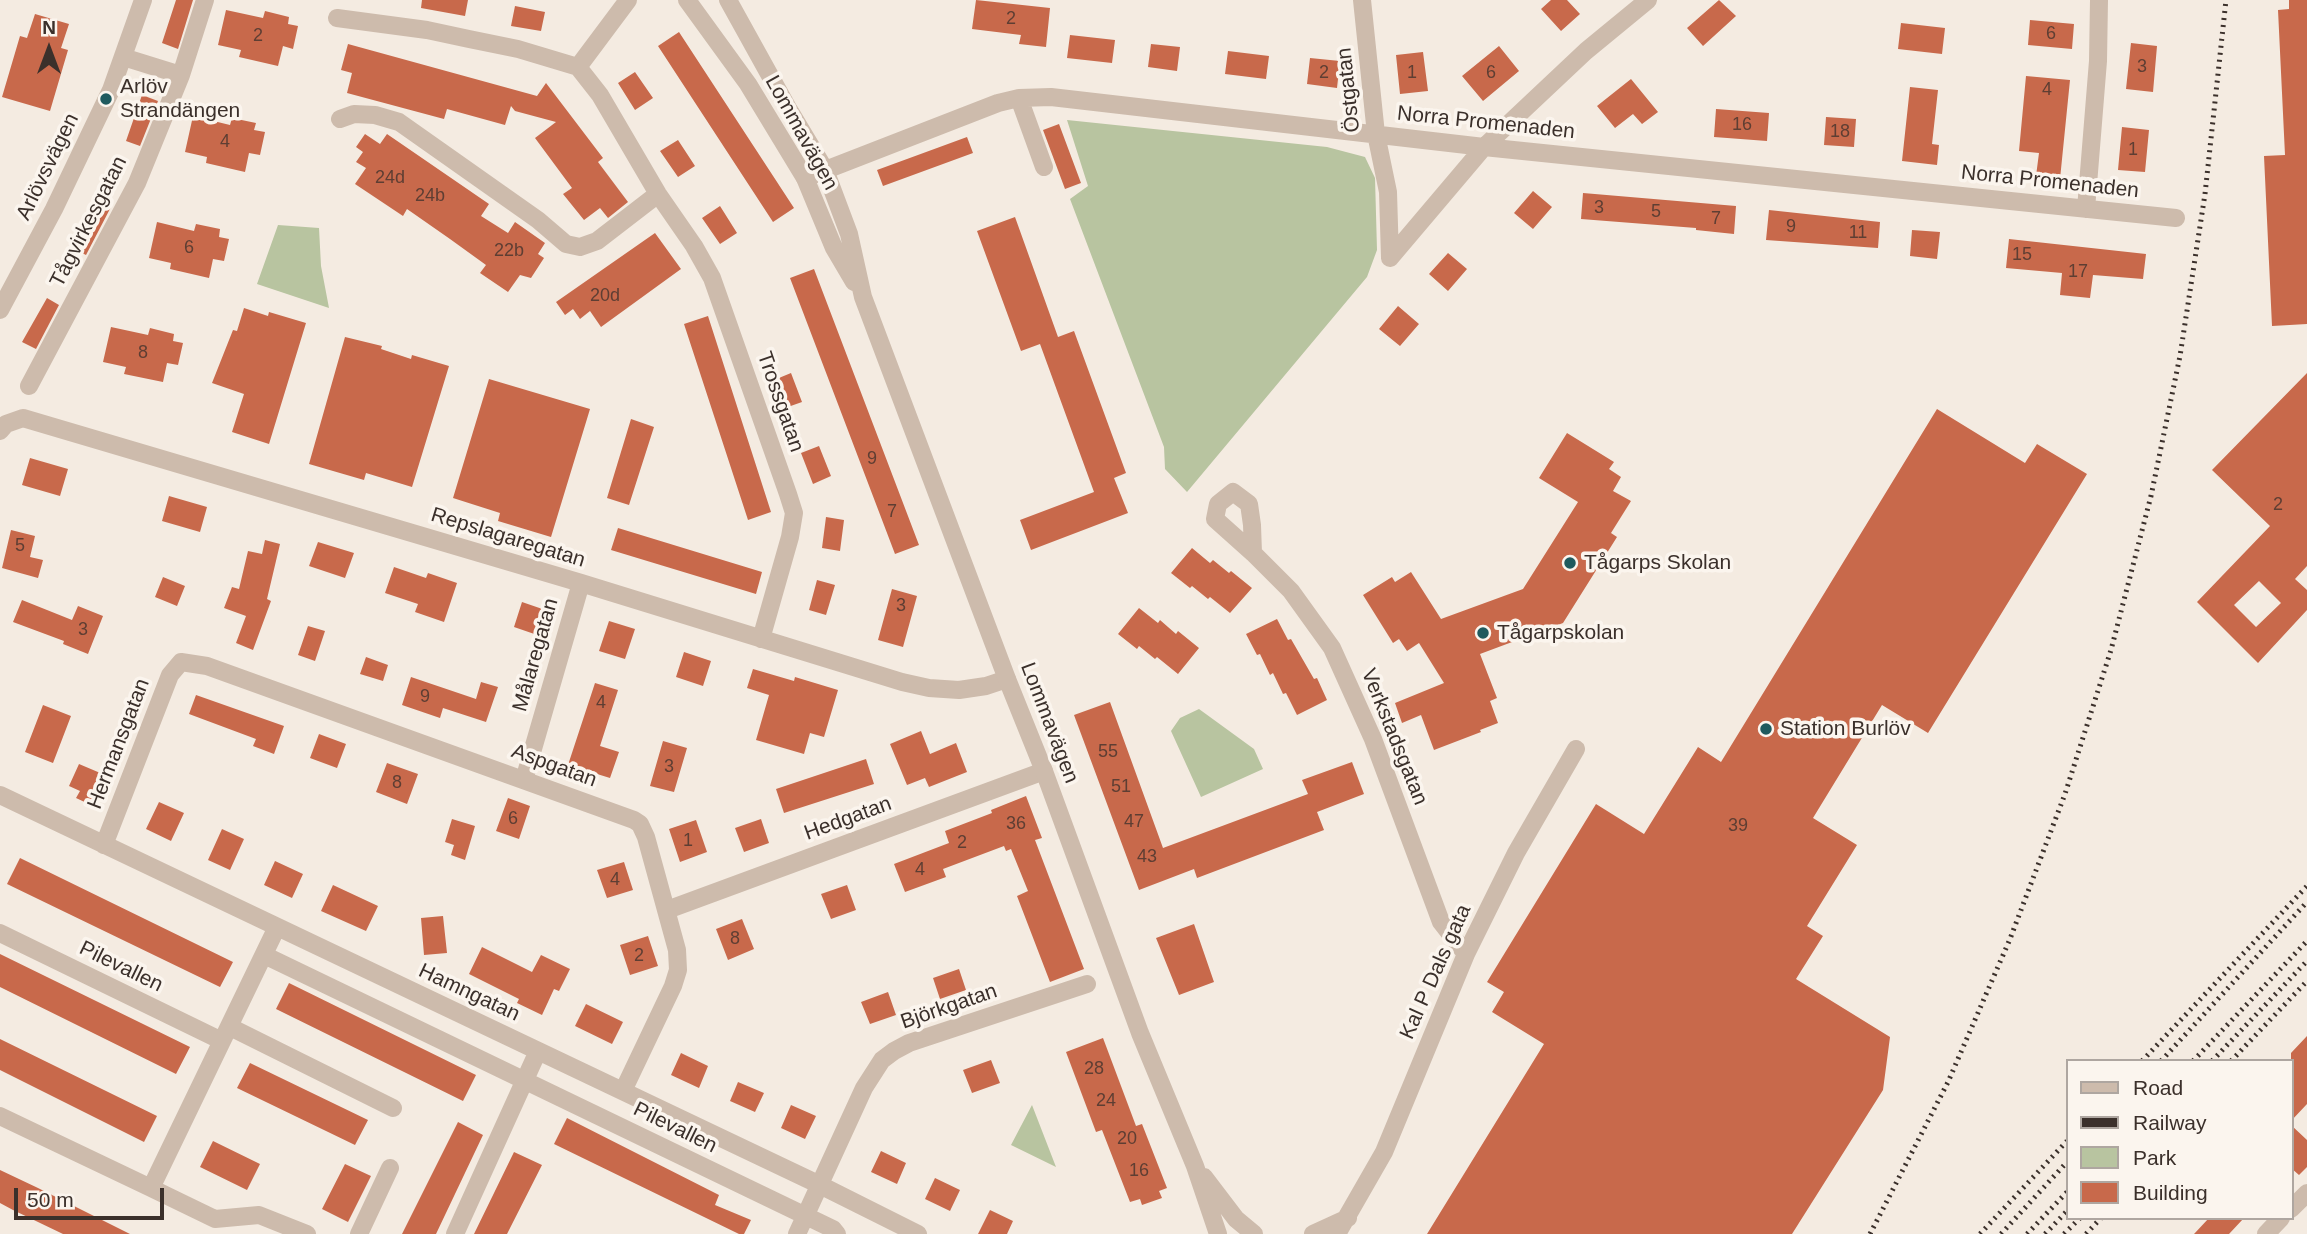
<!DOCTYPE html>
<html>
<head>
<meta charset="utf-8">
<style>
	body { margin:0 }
	#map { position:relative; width:2307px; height:1234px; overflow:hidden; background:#f4ebe1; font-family:Helvetica,sans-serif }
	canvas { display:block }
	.legend { position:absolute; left:2066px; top:1059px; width:228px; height:161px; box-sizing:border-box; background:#fbf5ee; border:2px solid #aea6a0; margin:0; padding:9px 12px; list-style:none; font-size:21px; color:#3b302b }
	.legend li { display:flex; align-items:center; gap:14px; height:35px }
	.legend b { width:35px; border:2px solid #aea6a0 }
	.north { position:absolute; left:14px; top:14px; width:70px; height:70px; -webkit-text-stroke:5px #fbf5ee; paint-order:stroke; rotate:0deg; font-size:19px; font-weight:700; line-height:28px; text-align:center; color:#3b302b }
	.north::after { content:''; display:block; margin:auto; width:24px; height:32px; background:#3b302b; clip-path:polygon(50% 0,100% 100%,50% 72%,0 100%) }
	.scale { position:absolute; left:14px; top:1188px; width:150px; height:32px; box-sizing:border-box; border:4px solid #3b302b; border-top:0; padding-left:9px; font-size:21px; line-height:24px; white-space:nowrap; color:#3b302b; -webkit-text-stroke:5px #fbf5ee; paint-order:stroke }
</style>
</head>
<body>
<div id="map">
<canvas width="2307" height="1234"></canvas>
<ul class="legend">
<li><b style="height:9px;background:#cdbbac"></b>Road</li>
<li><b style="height:9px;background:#3b302b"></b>Railway</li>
<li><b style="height:19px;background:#b8c4a0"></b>Park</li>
<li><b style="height:19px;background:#c8694b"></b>Building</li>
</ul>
<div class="north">N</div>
<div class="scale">50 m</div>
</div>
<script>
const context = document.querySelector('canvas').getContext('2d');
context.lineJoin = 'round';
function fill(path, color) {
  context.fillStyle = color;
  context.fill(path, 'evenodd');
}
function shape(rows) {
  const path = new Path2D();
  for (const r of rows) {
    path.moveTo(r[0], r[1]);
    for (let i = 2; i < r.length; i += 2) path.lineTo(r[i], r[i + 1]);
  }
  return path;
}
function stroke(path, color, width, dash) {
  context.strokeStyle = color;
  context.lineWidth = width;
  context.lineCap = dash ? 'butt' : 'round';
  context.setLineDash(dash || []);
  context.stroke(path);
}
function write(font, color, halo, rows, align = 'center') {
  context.font = font + ' Helvetica,sans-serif';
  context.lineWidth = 7;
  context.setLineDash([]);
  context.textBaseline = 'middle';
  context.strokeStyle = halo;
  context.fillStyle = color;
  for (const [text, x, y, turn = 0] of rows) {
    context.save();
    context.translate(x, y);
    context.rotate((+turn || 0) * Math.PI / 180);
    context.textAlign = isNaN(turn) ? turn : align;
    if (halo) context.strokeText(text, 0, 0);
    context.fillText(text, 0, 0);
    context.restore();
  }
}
fill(shape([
	[1067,120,1327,147,1365,157,1375,178,1377,250,1367,277,1187,492,1165,469,1164,447,1070,199,1088,186],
	[278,225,319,228,321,266,329,308,257,284],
	[1199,709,1254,749,1263,769,1201,797,1171,731,1180,718],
	[1032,1105,1056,1167,1011,1145]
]), '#b8c4a0');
fill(shape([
	[176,0,193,0,178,49,162,43],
	[422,0,468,0,465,16,421,8],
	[976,0,1050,8,1046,47,1019,44,1021,35,972,29],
	[1551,0,1567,0,1580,14,1561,31,1541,9],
	[1719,0,1736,16,1703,46,1687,28],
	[2289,0,2307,0,2307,324,2272,326,2264,156,2285,155,2278,10,2289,9],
	[515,6,545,12,541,31,511,26],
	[226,10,263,18,265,11,289,17,288,24,298,26,293,49,283,46,278,66,239,57,241,50,218,45],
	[35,14,69,24,61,48,68,50,50,111,2,97,20,36,27,38],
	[2030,20,2074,24,2072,49,2028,45],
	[1901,23,1945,28,1942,54,1898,49],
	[679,32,794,208,773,222,658,46],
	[1070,35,1115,40,1112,63,1067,58],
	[2131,43,2157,46,2153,92,2126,89],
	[348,44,537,96,546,83,603,158,598,162,628,202,608,218,600,208,584,220,563,194,572,188,535,138,556,122,515,111,511,106,505,125,447,109,444,119,347,93,352,73,341,70],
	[1151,44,1180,47,1177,71,1148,67],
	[1499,46,1519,71,1483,101,1462,76],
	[1228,51,1269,56,1266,79,1225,74],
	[1423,52,1428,91,1400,94,1396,55],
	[1310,58,1340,61,1337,88,1307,84],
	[635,72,653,98,635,110,618,83],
	[2026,76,2070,80,2060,179,2036,176,2039,153,2019,151],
	[1631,79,1658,112,1642,124,1633,114,1615,128,1597,106],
	[1910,87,1938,90,1932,144,1939,145,1937,165,1902,161],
	[142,95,158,101,140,146,126,141],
	[1716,109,1769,113,1767,141,1714,137],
	[193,116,230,125,232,118,256,123,254,130,265,132,260,155,249,153,245,172,206,163,207,157,185,152],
	[1826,117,1856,119,1854,147,1824,145],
	[1059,124,1081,183,1065,189,1043,130],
	[2122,127,2149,130,2145,172,2118,170],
	[365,134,380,144,387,134,489,204,481,216,508,233,515,222,545,243,538,254,544,258,531,278,520,275,508,292,480,273,486,265,450,239,407,209,403,216,355,184,366,168,356,162,363,152,356,147],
	[967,137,973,153,883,186,877,170],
	[678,140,695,166,678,177,660,151],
	[1533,191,1552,207,1533,229,1514,213],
	[1583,193,1736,206,1734,234,1696,230,1696,228,1581,219],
	[99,198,112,205,86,255,74,249],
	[720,206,737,233,720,244,702,218],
	[1769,210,1880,222,1878,248,1766,240],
	[1015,217,1058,337,1074,331,1126,473,1114,478,1128,513,1031,550,1020,520,1094,492,1040,344,1021,351,977,231],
	[157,222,194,231,196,224,220,229,219,237,229,239,224,261,213,259,209,278,170,269,171,263,149,258],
	[1912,230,1940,232,1937,259,1910,256],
	[655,233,681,269,601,327,590,311,580,319,573,309,565,315,556,302],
	[2009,239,2146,254,2143,279,2093,275,2090,298,2060,295,2062,273,2006,268],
	[1448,253,1467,269,1448,291,1429,274],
	[814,269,919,545,895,554,790,278],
	[47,298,59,305,36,349,22,342],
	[1398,306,1419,324,1400,346,1379,329],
	[244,308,268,316,269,312,306,323,269,444,232,432,244,394,212,383,233,330,237,331],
	[708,316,771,512,748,520,684,324],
	[111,327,148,335,150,328,174,334,173,341,183,343,178,365,167,363,163,382,124,374,126,367,103,362],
	[345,337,382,346,381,349,411,359,412,355,449,366,412,487,366,473,364,480,309,464],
	[791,373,802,402,785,408,774,380],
	[2307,373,2307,566,2295,579,2307,590,2307,610,2258,663,2197,602,2270,526,2212,470],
	[2259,581,2281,603,2256,627,2234,605],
	[489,379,590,409,551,537,498,521,500,513,453,498],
	[1937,409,2025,463,2037,444,2087,474,1928,733,1882,705,1813,818,1857,845,1807,926,1823,936,1796,979,1890,1037,1883,1090,1792,1234,1427,1234,1544,1044,1492,1012,1504,992,1487,982,1596,804,1644,834,1698,747,1721,762],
	[631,419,654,427,629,505,607,498],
	[1567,433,1614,462,1609,469,1621,477,1613,491,1631,501,1611,533,1617,537,1563,623,1480,654,1497,698,1490,701,1498,723,1480,730,1481,732,1434,750,1421,715,1402,723,1395,703,1444,683,1419,643,1407,651,1399,639,1393,643,1363,595,1392,577,1395,582,1411,572,1441,619,1523,589,1578,502,1539,478],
	[819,446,831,476,813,484,801,453],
	[30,458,68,469,60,496,22,485],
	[169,496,207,507,200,532,162,521],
	[826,517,844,520,840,551,822,548],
	[618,528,762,572,756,594,611,550],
	[11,530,35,536,30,557,43,560,38,578,2,568],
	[265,540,280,544,267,599,271,601,253,650,236,643,246,616,224,608,232,587,239,589,248,551,262,554],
	[318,542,354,553,345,578,309,566],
	[1192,548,1210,563,1213,560,1229,573,1231,571,1252,588,1230,613,1210,597,1208,599,1192,586,1190,588,1171,573],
	[394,567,426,578,428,573,457,583,444,622,415,612,418,604,385,593],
	[163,577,185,586,177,606,155,597],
	[817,580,835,585,826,615,809,610],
	[892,589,917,596,903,647,878,640],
	[22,600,72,620,78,606,103,616,88,654,63,644,64,641,13,622],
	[522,602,554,613,546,638,514,627],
	[1139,608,1158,623,1160,620,1176,634,1178,631,1199,648,1178,674,1157,657,1155,659,1139,646,1137,649,1118,634],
	[1277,619,1288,640,1291,639,1314,679,1317,678,1327,700,1297,715,1286,693,1283,694,1273,673,1270,675,1260,654,1257,655,1246,634],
	[609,621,635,629,625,659,599,651],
	[308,626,325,631,315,661,298,655],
	[684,652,711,661,703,686,676,677],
	[366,657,388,665,383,681,360,674],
	[753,669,794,681,795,677,838,690,824,737,810,733,804,754,756,740,769,695,747,688],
	[411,677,476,699,481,682,498,687,486,722,443,708,440,718,402,705],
	[595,683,618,690,600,746,619,752,610,778,568,765],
	[196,695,284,726,274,754,253,746,256,739,189,714],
	[1110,702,1163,848,1308,794,1302,780,1352,762,1364,794,1317,812,1324,830,1197,878,1194,869,1139,890,1074,715],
	[43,705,71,716,53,763,25,752],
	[921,731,930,754,956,743,967,772,929,787,925,778,907,785,890,744],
	[319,734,346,744,337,768,310,758],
	[663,741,687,748,674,792,650,786],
	[866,759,874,784,784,813,776,789],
	[387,763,418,774,407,804,376,792],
	[79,764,105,775,91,805,76,798,80,791,69,786],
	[1026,796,1042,838,1035,840,1084,969,1050,982,1017,896,1028,891,1011,849,1006,851,1004,846,943,869,946,877,905,892,894,864,949,843,945,831,992,813,991,810],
	[508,798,530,806,519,839,496,831],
	[159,802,184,813,171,841,146,829],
	[452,819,475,826,465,860,451,855,454,845,445,842],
	[761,819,769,843,744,852,735,828],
	[696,820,707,852,680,862,669,829],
	[222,829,244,839,230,870,208,860],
	[20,858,233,962,220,987,7,884],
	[275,861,303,874,292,898,264,885],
	[624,862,633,890,607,898,597,870],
	[333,885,378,906,366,931,321,911],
	[847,885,856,910,831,919,821,894],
	[443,916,447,953,424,955,421,918],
	[742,919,754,949,728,960,716,929],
	[1194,924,1214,982,1179,995,1156,938],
	[648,936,658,966,630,975,620,945],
	[482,947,532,972,541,955,570,969,559,991,554,989,542,1015,517,1003,519,999,469,974],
	[0,954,190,1047,176,1074,0,987],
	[959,969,966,990,940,999,933,978],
	[289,983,476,1075,463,1101,276,1009],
	[888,992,896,1015,870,1024,861,1002],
	[586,1004,623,1022,612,1044,575,1026],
	[2307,1036,2307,1104,2291,1121,2291,1053],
	[1103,1038,1136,1126,1142,1124,1167,1188,1159,1191,1162,1198,1142,1205,1140,1199,1130,1202,1102,1130,1096,1132,1066,1052],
	[0,1039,157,1116,144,1142,0,1070],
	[681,1053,708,1066,699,1088,671,1075],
	[991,1060,1000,1083,972,1093,963,1070],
	[250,1063,368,1120,355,1145,237,1088],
	[738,1082,764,1093,755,1112,730,1101],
	[791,1105,816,1116,805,1139,781,1128],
	[567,1118,719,1195,715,1205,751,1220,744,1234,739,1234,554,1144],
	[458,1122,483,1135,436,1234,402,1234],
	[2291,1125,2307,1140,2307,1167,2299,1175,2291,1168],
	[213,1141,260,1164,247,1190,200,1167],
	[881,1151,906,1163,897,1184,871,1172],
	[514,1152,542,1165,507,1234,474,1234],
	[345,1164,371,1176,348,1222,322,1209],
	[0,1170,38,1188,130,1234,63,1234,13,1210,0,1203],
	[935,1178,960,1190,950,1211,925,1199],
	[990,1210,1013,1221,1007,1234,978,1234],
	[2209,1218,2244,1218,2229,1234,2194,1234]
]), '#c8694b');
stroke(shape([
	[628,0,578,67,600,95,658,194,694,246,712,278,788,494,794,513,790,537,761,639],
	[1362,0,1376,134,1388,192,1390,258],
	[337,18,427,30,469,39,518,49,578,67],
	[123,57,181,75],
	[1019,98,1044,167],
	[340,119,354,114,375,115,399,122,538,220,566,244,580,247,597,241,658,194],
	[805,178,998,103,1019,98,1051,97,1484,147,2176,218],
	[2086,209,2098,61,2099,0],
	[1390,258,1484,147,1586,51,1648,0],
	[0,310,54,209,111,90,143,0],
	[29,386,137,183,181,75,205,0],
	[0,431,6,424,23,418,581,583,902,682,929,688,959,690,986,686,1007,679],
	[1253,553,1215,519,1218,504,1233,492,1249,504,1252,525,1253,553,1291,591,1332,648,1373,739,1441,922,1466,954],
	[524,780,581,583],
	[0,795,820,1185,918,1234],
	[104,845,170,675,181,662,207,666,634,820,640,824,646,837,677,950,678,970,673,986,623,1091],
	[667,910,1044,771],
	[277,927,151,1188,215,1219,259,1215,307,1234],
	[0,933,222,1041],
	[264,955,833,1229,837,1234],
	[230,1027,393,1108],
	[0,1116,151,1188],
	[2291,1209,2307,1193],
	[359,1234,390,1168],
	[455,1234,538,1051],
	[797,1234,864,1088,882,1060,894,1051,909,1043,1087,984],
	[1313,1234,1348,1218],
	[1337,1234,1384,1152,1466,954,1516,853,1576,749],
	[2266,1234,2281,1218]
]), '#cdbbac', 18);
stroke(shape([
	[687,0,748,84,805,178,834,248,854,282],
	[728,0,789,110,825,170,849,234,863,297,1007,679,1044,771,1140,1033,1195,1166,1218,1234],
	[1204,1177,1236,1219,1254,1234]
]), '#cdbbac', 18);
stroke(shape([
	[2142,1061,2307,886],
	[2161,1061,2307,902],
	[2193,1061,2307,941],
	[2212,1061,2307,961],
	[2231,1061,2307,981],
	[1870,1234,1948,1082,2010,939,2065,794,2111,650,2151,496,2180,356,2205,194,2226,0],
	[1980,1234,2067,1141],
	[2001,1234,2067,1162],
	[2027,1234,2067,1192],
	[2045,1234,2067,1211],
	[2064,1234,2080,1218],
	[2086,1234,2101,1218]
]), '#3b302b', 5, [2, 5]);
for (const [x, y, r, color] of [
	[106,99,7,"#1f5a5e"],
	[1570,563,7,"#1f5a5e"],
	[1483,633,7,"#1f5a5e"],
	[1766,729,7,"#1f5a5e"]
]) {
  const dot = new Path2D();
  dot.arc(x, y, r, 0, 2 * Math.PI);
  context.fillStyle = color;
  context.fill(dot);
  stroke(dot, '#fbf5ee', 2.5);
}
write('18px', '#5e3e33', null, [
	["2",1011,19],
	["6",2051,34],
	["2",258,36],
	["3",2142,67],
	["2",1324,73],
	["1",1412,73],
	["6",1491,73],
	["4",2047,90],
	["16",1742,125],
	["18",1840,132],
	["4",225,142],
	["1",2133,150],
	["24d",390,178],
	["24b",430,196],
	["3",1599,208],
	["5",1656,212],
	["7",1716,219],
	["9",1791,227],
	["11",1858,233],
	["6",189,248],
	["22b",509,251],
	["15",2022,255],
	["17",2078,272],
	["20d",605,296],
	["8",143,353],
	["9",872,459],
	["2",2278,505],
	["7",892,512],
	["5",20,546],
	["3",901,606],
	["3",83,630],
	["9",425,697],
	["4",601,703],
	["55",1108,752],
	["3",669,767],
	["8",397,783],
	["51",1121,787],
	["6",513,819],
	["47",1134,822],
	["36",1016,824],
	["39",1738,826],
	["1",688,841],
	["2",962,843],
	["43",1147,857],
	["4",920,870],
	["4",615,880],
	["8",735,939],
	["2",639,956],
	["28",1094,1069],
	["24",1106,1101],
	["20",1127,1139],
	["16",1139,1171]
]);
write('21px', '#3b302b', '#fbf5ee', [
	["Arlöv",120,87],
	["Strandängen",120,111],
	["Tågarps Skolan",1584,563],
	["Tågarpskolan",1497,633],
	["Station Burlöv",1780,729]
], 'left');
write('21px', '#3b302b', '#fbf5ee', [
	["Östgatan",1349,90,-96],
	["Norra Promenaden",1486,123,6],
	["Lommavägen",801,133,61],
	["Arlövsvägen",48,167,-64],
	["Norra Promenaden",2050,182,6],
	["Tågvirkesgatan",89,222,-63],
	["Trossgatan",780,402,71],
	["Repslagaregatan",508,538,17],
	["Målaregatan",536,655,-74],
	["Lommavägen",1049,723,69],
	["Verkstadsgatan",1394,737,68],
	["Hermansgatan",119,744,-69],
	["Aspgatan",554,766,20],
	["Hedgatan",848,819,-20],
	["Pilevallen",121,967,26],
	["Kal P Dals gata",1436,972,-66],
	["Hamngatan",469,993,25],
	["Björkgatan",949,1007,-19],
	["Pilevallen",675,1128,26]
]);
</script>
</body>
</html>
